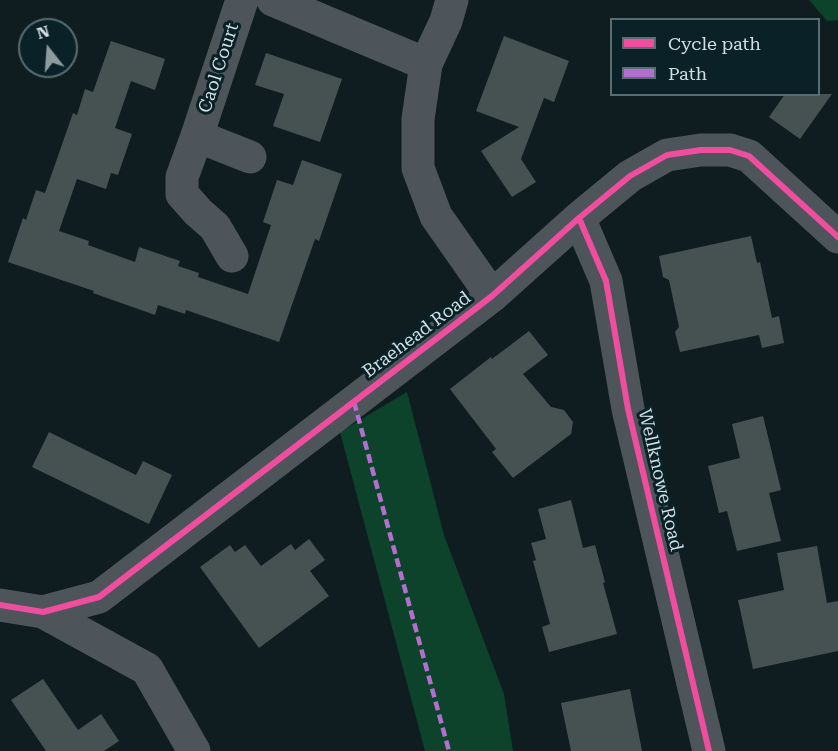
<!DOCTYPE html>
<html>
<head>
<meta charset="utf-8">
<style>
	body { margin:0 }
	#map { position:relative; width:838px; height:751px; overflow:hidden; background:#101d20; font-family:"Roboto Serif",serif }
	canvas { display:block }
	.legend { position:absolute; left:610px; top:18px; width:210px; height:78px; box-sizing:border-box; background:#092127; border:2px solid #596d72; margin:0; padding:8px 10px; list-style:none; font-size:18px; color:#d1dfe2 }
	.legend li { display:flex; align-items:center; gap:12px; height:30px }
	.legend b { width:30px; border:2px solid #596d72 }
	.north { position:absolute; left:18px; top:18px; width:60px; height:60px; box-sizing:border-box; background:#092127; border:2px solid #596d72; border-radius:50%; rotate:343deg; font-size:16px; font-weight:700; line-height:24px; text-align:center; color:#d1dfe2 }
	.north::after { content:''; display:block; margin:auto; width:21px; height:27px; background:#8d9b9e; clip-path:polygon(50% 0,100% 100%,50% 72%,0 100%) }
</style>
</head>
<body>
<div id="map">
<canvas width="838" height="751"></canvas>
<ul class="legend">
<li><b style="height:8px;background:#ef4d9e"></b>Cycle path</li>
<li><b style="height:8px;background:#b36fd0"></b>Path</li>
</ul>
<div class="north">N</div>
</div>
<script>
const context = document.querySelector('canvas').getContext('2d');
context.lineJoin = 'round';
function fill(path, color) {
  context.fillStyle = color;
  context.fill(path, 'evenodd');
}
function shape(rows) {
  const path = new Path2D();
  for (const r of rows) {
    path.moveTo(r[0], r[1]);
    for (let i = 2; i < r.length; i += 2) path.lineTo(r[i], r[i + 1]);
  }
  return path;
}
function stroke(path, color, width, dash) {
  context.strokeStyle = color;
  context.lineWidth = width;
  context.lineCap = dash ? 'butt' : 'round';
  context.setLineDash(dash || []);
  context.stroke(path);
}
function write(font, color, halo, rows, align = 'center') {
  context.font = font + ' "Roboto Serif",serif';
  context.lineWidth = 6;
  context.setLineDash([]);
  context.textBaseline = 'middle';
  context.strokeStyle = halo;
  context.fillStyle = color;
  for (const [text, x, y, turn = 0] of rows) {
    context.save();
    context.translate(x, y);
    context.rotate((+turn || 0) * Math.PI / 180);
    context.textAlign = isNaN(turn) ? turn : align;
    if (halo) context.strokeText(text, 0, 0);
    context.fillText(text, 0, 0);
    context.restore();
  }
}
fill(shape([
	[809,0,838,0,838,20,827,21],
	[407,392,444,535,504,694,513,751,425,751,340,432]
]), '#0c432a');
fill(shape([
	[504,36,569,61,554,102,544,98,521,159,536,182,512,197,481,151,519,127,476,111],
	[111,41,165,59,155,90,131,81,115,128,132,134,118,175,111,173,106,189,77,179,59,231,89,241,88,245,135,262,139,247,180,261,178,266,199,273,198,277,248,294,271,225,263,222,277,180,293,185,302,160,342,174,319,241,315,239,279,342,186,310,185,314,158,305,155,315,93,293,94,291,8,262,23,218,26,220,36,190,45,193,73,113,77,115,85,89,93,92],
	[266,53,342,79,320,142,273,126,284,94,255,85],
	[785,94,832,94,800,139,769,117],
	[751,236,757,263,760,262,772,318,779,316,784,343,762,348,759,335,680,352,675,332,679,327,669,280,663,277,659,256],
	[529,331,548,355,523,374,551,407,564,410,573,422,571,434,513,478,492,452,496,449,450,389,491,357,492,359],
	[763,416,781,490,769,493,781,541,737,551,727,511,719,513,708,466,740,458,732,424],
	[49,432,136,475,143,461,172,475,149,524,32,467],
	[571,500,583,548,595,545,605,582,603,583,617,634,549,652,542,627,550,624,533,561,536,560,531,543,546,539,538,509],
	[309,539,325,560,310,571,329,596,259,648,200,567,230,545,235,552,245,545,261,566,291,544,295,550],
	[817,546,827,603,838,601,838,651,753,669,738,600,784,590,777,553],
	[43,679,78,730,101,714,119,741,104,751,46,751,11,700],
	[630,689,642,751,571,751,561,703]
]), '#465152');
stroke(shape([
	[273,0,426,64],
	[452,0,446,21,426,64,418,119,418,168,436,216,492,296],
	[197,136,250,157],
	[579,218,606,281,628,409,709,751],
	[232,256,215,227,198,212,182,194,182,177,197,136,242,0],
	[0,605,43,612,99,597,492,296,579,218,630,176,667,155,701,150,730,150,749,156,838,237],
	[43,612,147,669,194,751]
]), '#4d555b', 33);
stroke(shape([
	[354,402,449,751]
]), '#b36fd0', 4.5, [9, 4.5]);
stroke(shape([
	[579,218,606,281,628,409,709,751],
	[0,605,43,612,99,597,492,296,579,218,630,176,667,155,701,150,730,150,749,156,838,237]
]), '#ef4d9e', 6);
write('18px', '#d1dfe2', '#092127', [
	["Caol Court",219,68,-72],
	["Braehead Road",417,335,-37],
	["Wellknowe Road",660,480,77]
]);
</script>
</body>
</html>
